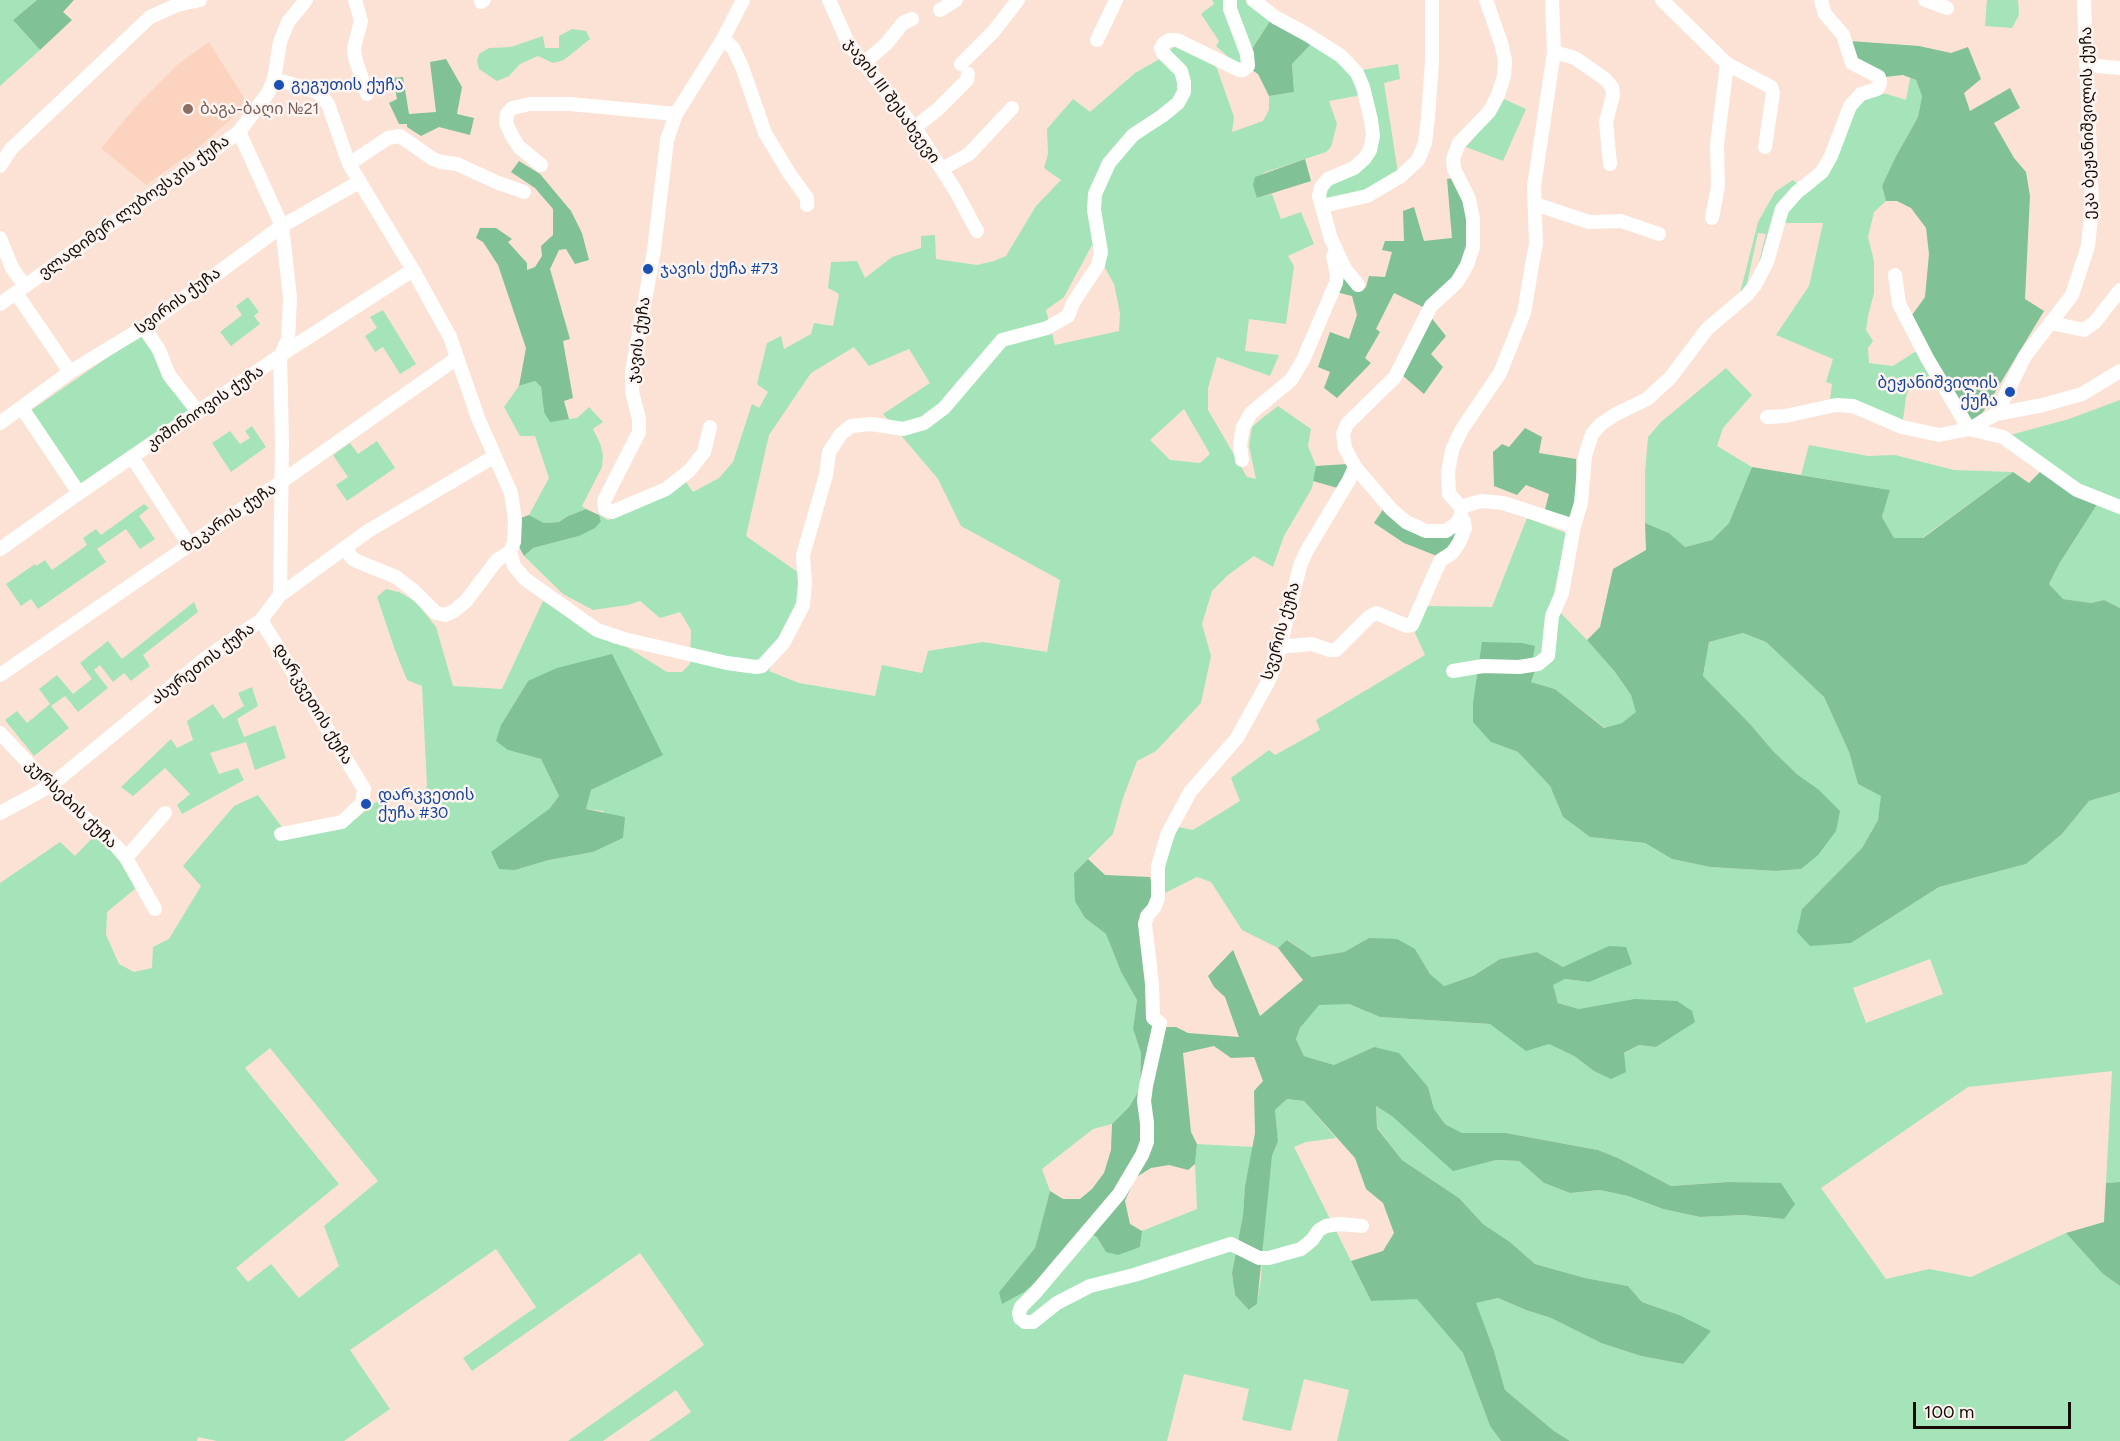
<!DOCTYPE html>
<html>
<head>
<meta charset="utf-8">
<style>
	body { margin:0 }
	#map { position:relative; width:2120px; height:1441px; overflow:hidden; background:#fce2d5; font-family:Figtree,sans-serif }
	canvas { display:block }
	.scale { position:absolute; left:1913px; top:1402px; width:158px; height:27px; box-sizing:border-box; border:3px solid #160b06; border-top:0; padding-left:8px; font-size:18px; line-height:21px; white-space:nowrap; color:#160b06; -webkit-text-stroke:4px #fbf4f1; paint-order:stroke }
</style>
</head>
<body>
<div id="map">
<canvas width="2120" height="1441"></canvas>
<div class="scale">100 m</div>
</div>
<script>
const context = document.querySelector('canvas').getContext('2d');
context.lineJoin = 'round';
function fill(path, color) {
  context.fillStyle = color;
  context.fill(path, 'evenodd');
}
function shape(rows) {
  const path = new Path2D();
  for (const r of rows) {
    path.moveTo(r[0], r[1]);
    for (let i = 2; i < r.length; i += 2) path.lineTo(r[i], r[i + 1]);
  }
  return path;
}
function stroke(path, color, width, dash) {
  context.strokeStyle = color;
  context.lineWidth = width;
  context.lineCap = dash ? 'butt' : 'round';
  context.setLineDash(dash || []);
  context.stroke(path);
}
function write(font, color, halo, rows, align = 'center') {
  context.font = font + ' Figtree,"Noto Sans Georgian",sans-serif';
  context.lineWidth = 5;
  context.setLineDash([]);
  context.textBaseline = 'middle';
  context.strokeStyle = halo;
  context.fillStyle = color;
  for (const [text, x, y, turn = 0] of rows) {
    context.save();
    context.translate(x, y);
    context.rotate((+turn || 0) * Math.PI / 180);
    context.textAlign = isNaN(turn) ? turn : align;
    if (halo) context.strokeText(text, 0, 0);
    context.fillText(text, 0, 0);
    context.restore();
  }
}
fill(shape([
	[209,42,248,104,198,148,146,185,101,148,139,103,177,65]
]), '#fbd3bf');
fill(shape([
	[0,0,37,0,13,20,40,50,0,86],
	[1212,0,1228,0,1245,58,1241,64,1236,64,1216,46,1219,41,1201,14,1214,4],
	[1233,0,1247,0,1272,18,1250,52],
	[1987,0,2018,0,2019,15,2012,28,1985,26],
	[572,29,586,31,590,39,564,60,553,63,538,56,520,64,509,76,497,81,479,69,477,61,479,54,489,48,511,47,543,36,545,48,559,48,559,36],
	[1314,41,1346,63,1362,95,1329,101,1337,124,1331,147,1326,152,1263,173,1257,198,1272,194,1281,219,1301,212,1314,244,1288,256,1294,266,1286,324,1249,319,1245,351,1279,355,1270,376,1217,357,1208,388,1208,410,1247,477,1256,479,1249,446,1252,427,1261,419,1278,406,1311,429,1308,446,1316,466,1312,488,1284,536,1273,567,1254,556,1228,575,1212,591,1202,624,1211,656,1201,703,1156,751,1137,761,1123,798,1113,834,1074,873,1085,918,1106,934,1121,972,1137,1000,1133,1029,1141,1053,1140,1089,1129,1107,1112,1124,1093,1129,1042,1169,1050,1191,1035,1248,999,1292,1079,1234,1096,1236,1106,1252,1140,1247,1142,1231,1197,1209,1195,1164,1197,1144,1253,1147,1245,1186,1243,1215,1232,1273,1235,1295,1250,1310,1257,1304,1261,1279,1263,1233,1272,1156,1278,1141,1275,1110,1287,1099,1304,1101,1336,1138,1306,1142,1294,1147,1371,1301,1417,1298,1463,1353,1490,1426,1501,1441,1337,1441,1349,1390,1304,1379,1291,1431,1242,1420,1249,1389,1184,1374,1167,1441,649,1441,691,1412,676,1390,603,1441,568,1441,704,1345,640,1253,472,1371,463,1358,536,1307,496,1249,350,1350,390,1409,344,1441,217,1441,198,1437,197,1441,0,1441,0,883,60,842,75,856,95,835,117,853,136,888,107,912,106,935,119,964,134,972,152,968,153,947,169,939,201,886,183,866,234,806,258,795,291,839,356,819,376,802,385,802,402,817,420,813,427,785,422,686,407,680,395,650,377,597,386,589,399,592,416,602,436,627,453,686,502,689,543,601,614,644,622,644,667,672,682,672,690,664,691,630,680,612,660,618,640,601,628,605,593,610,563,594,524,556,533,548,579,536,601,521,599,515,608,520,686,482,693,492,719,478,733,462,752,404,759,408,768,392,757,384,767,343,781,336,784,349,811,334,814,323,833,326,839,294,828,288,831,262,857,261,865,278,892,257,921,248,921,236,935,235,936,259,977,265,994,261,1006,256,1036,206,1061,180,1044,168,1048,154,1047,129,1073,99,1090,112,1135,73,1170,53,1170,50,1177,45,1215,63,1234,117,1232,132,1263,121,1269,110,1269,96,1294,92,1292,64],
	[1092,245,1114,284,1120,313,1119,331,1055,345,1046,310,1064,297],
	[854,347,869,366,909,349,930,383,883,414,938,479,961,526,1060,580,1047,652,983,642,928,651,922,673,882,665,875,696,799,683,769,671,809,580,746,536,769,435,811,373],
	[1184,409,1210,454,1200,463,1170,460,1150,440],
	[528,681,610,780,591,790,586,809,603,811,623,838,593,852,549,860,515,870,524,829,549,809,559,796,541,759,508,750,501,725],
	[270,1048,378,1181,324,1226,339,1266,299,1298,271,1264,248,1282,236,1268,339,1184,245,1068],
	[1398,64,1400,79,1384,83,1398,173,1368,192,1332,200,1326,198,1324,194,1327,184,1371,160,1362,70],
	[1910,78,1916,80,1922,96,1918,117,1895,158,1882,186,1886,201,1874,212,1868,237,1874,261,1874,293,1868,316,1866,330,1873,341,1868,348,1869,363,1893,366,1918,350,1931,375,1911,384,1906,397,1903,420,1830,400,1832,384,1826,382,1833,359,1776,335,1809,286,1823,223,1784,223,1789,211,1795,201,1814,188,1829,171,1855,110,1862,101,1875,94,1887,94,1906,100],
	[1504,99,1526,109,1503,161,1466,147,1498,110],
	[1793,180,1798,184,1755,277,1766,234,1758,233,1746,288,1739,297,1758,222,1775,192],
	[248,297,259,312,254,316,260,324,231,346,220,332,242,315,236,306],
	[383,310,416,364,400,374,383,347,375,352,365,336,377,328,370,317],
	[140,335,158,360,167,384,190,410,80,484,30,411],
	[1726,368,1752,395,1723,428,1717,446,1752,467,1729,523,1712,540,1685,547,1669,533,1645,523,1645,472,1648,437,1661,422],
	[535,381,541,387,544,412,569,419,577,418,589,407,603,422,593,429,600,443,603,455,602,467,582,506,586,509,568,516,559,522,544,523,529,515,549,478,535,436,520,436,504,407,519,386],
	[2120,400,2120,507,2103,502,2003,437,2069,419],
	[252,426,266,447,231,472,212,443,230,431,240,444,250,438,245,431],
	[377,441,395,468,347,501,336,485,348,477,333,455,350,443,358,454],
	[1809,445,1868,456,1895,455,1954,470,2013,472,1922,538,1894,538,1882,517,1890,490,1801,475],
	[2098,503,2120,511,2120,608,2104,600,2091,603,2063,599,2049,584,2059,564],
	[144,504,149,508,139,516,155,539,140,549,126,529,97,549,106,562,38,609,31,599,21,606,6,584,35,564,36,566,45,560,52,570,87,545,83,538,96,529,101,535],
	[1527,518,1566,533,1552,604,1587,640,1615,672,1631,695,1637,712,1622,723,1605,728,1555,689,1531,682,1535,671,1533,657,1491,742,1518,752,1550,786,1563,817,1590,837,1645,843,1672,859,1710,867,1776,871,1801,869,1818,789,1798,775,1773,751,1751,725,1703,676,1709,642,1743,633,1766,642,1824,697,1849,752,1858,784,1882,796,1878,820,1862,848,1802,909,1851,943,1939,887,2026,864,2062,834,2089,801,2120,792,2120,1182,2106,1183,2112,1071,1968,1087,1821,1188,1886,1279,1929,1269,1971,1277,2066,1233,2103,1274,2120,1286,2120,1441,1570,1441,1554,1431,1505,1390,1494,1351,1475,1303,1498,1298,1526,1310,1551,1318,1601,1343,1641,1356,1683,1364,1679,1315,1642,1302,1628,1286,1585,1278,1535,1264,1510,1242,1483,1224,1459,1198,1402,1160,1377,1127,1376,1106,1478,1164,1496,1160,1519,1161,1544,1183,1570,1193,1600,1190,1628,1196,1663,1209,1700,1217,1743,1215,1784,1219,1782,1184,1728,1182,1671,1186,1618,1158,1598,1150,1506,1133,1462,1133,1445,1124,1434,1109,1428,1087,1374,1047,1334,1065,1304,1056,1296,1039,1300,1028,1319,1004,1349,1004,1380,1017,1490,1024,1549,1044,1574,1056,1594,1071,1639,1045,1656,1047,1673,1035,1607,1005,1579,1009,1558,1003,1552,985,1565,979,1590,982,1586,957,1563,967,1537,952,1500,959,1473,976,1444,986,1430,974,1415,949,1369,938,1344,952,1312,957,1288,940,1278,948,1242,930,1211,882,1197,877,1165,893,1164,876,1167,855,1178,827,1193,830,1240,801,1231,778,1269,750,1275,755,1320,730,1316,720,1425,655,1415,633,1423,606,1492,607],
	[1930,959,1943,994,1866,1023,1853,988],
	[194,602,198,612,143,655,150,666,131,681,124,673,113,682,100,665,94,670,108,688,78,712,65,696,51,706,69,728,34,756,5,720,17,711,27,723,50,704,39,689,57,675,73,694,92,679,80,663,108,641,122,659],
	[252,687,258,706,237,719,244,737,275,725,286,758,255,770,246,742,210,753,219,774,238,768,244,780,182,814,177,805,190,794,165,768,133,796,121,787,171,739,177,748,193,740,187,721,213,704,223,719,244,706,238,693]
]), '#a4e4b8');
fill(shape([
	[37,0,74,0,63,12,72,20,40,50,13,20],
	[1272,18,1314,41,1292,64,1294,92,1269,96,1258,74,1252,70,1250,52],
	[1850,41,1919,46,1951,53,1968,47,1981,79,1964,93,1970,111,2010,88,2020,108,1994,123,2014,158,2026,172,2030,196,2025,299,2044,311,1983,412,1970,422,1910,318,1925,297,1929,254,1926,228,1911,208,1897,201,1886,201,1882,186,1895,158,1918,117,1922,96,1916,80,1903,75,1885,77,1853,62],
	[446,59,462,87,457,114,474,118,470,135,439,127,421,136,407,127,407,124,399,124,389,103,397,99,393,78,403,77,409,114,436,112,430,62],
	[1305,159,1311,181,1257,198,1253,185,1255,177],
	[519,161,540,174,571,211,582,233,589,260,575,264,566,249,559,250,550,269,570,339,563,341,573,398,564,401,569,419,550,422,544,412,541,387,535,381,519,386,526,348,498,265,483,242,476,238,480,228,496,228,512,239,508,242,527,263,527,270,535,267,542,256,541,246,553,235,553,209,535,188,511,172],
	[1453,178,1465,201,1469,239,1458,274,1425,308,1394,293,1376,329,1380,332,1365,358,1371,363,1337,398,1324,388,1330,372,1318,367,1330,332,1349,339,1357,315,1352,296,1336,292,1336,254,1353,290,1362,291,1366,287,1369,276,1385,277,1392,252,1382,250,1385,241,1404,241,1403,211,1414,207,1424,241,1452,238,1447,179],
	[1430,316,1446,336,1431,354,1443,367,1424,394,1402,375],
	[1525,428,1542,437,1539,453,1576,459,1577,509,1572,517,1564,519,1544,513,1549,494,1526,485,1517,495,1494,486,1493,452,1502,444,1509,447],
	[1347,464,1347,472,1341,489,1313,481,1316,466],
	[1752,467,1890,490,1882,517,1894,538,1923,538,2013,472,2029,483,2043,469,2098,503,2059,564,2049,584,2063,599,2091,603,2104,600,2120,608,2120,792,2089,801,2062,834,2026,864,1939,887,1851,943,1810,946,1797,932,1802,909,1862,848,1878,820,1881,796,1858,784,1849,752,1824,697,1766,642,1743,633,1709,642,1703,676,1751,725,1773,751,1798,775,1818,789,1840,811,1836,831,1818,855,1801,869,1776,871,1710,867,1672,859,1645,843,1590,837,1563,817,1550,786,1518,752,1491,742,1473,722,1473,703,1482,642,1522,643,1535,646,1533,657,1535,671,1531,682,1555,689,1604,728,1622,723,1636,712,1631,695,1615,672,1587,640,1600,627,1613,569,1646,550,1645,523,1669,533,1685,547,1712,540,1729,523],
	[1384,508,1412,530,1461,524,1450,550,1437,556,1404,543,1374,523],
	[586,509,599,515,601,521,595,528,579,536,533,548,524,556,518,545,518,519,529,515,544,523,559,522,568,516],
	[612,654,663,755,591,790,586,809,625,817,623,838,593,852,549,860,515,870,499,869,491,852,549,809,559,796,541,759,508,750,496,741,501,725,528,681,557,668],
	[1088,859,1105,875,1150,877,1153,890,1149,908,1155,1027,1176,1027,1188,1033,1239,1037,1225,997,1214,987,1208,976,1233,950,1260,1016,1303,980,1278,948,1287,940,1312,957,1344,952,1369,938,1397,939,1415,949,1430,974,1444,986,1473,976,1500,959,1537,952,1563,967,1609,946,1626,947,1632,964,1589,982,1565,979,1553,985,1558,1003,1579,1009,1635,999,1677,1001,1692,1011,1695,1022,1656,1047,1639,1045,1624,1053,1626,1072,1611,1079,1594,1071,1574,1056,1549,1044,1526,1051,1490,1024,1380,1017,1349,1004,1319,1005,1300,1028,1296,1039,1304,1056,1334,1065,1374,1047,1399,1053,1428,1087,1434,1109,1445,1124,1462,1133,1506,1133,1598,1150,1618,1158,1671,1186,1728,1182,1781,1183,1795,1204,1784,1219,1743,1215,1700,1217,1663,1209,1628,1196,1600,1190,1570,1193,1544,1183,1519,1161,1496,1160,1453,1171,1392,1116,1376,1106,1377,1128,1402,1160,1459,1198,1483,1224,1510,1242,1535,1264,1585,1278,1628,1286,1642,1302,1679,1315,1711,1331,1683,1364,1641,1356,1601,1343,1551,1318,1526,1310,1498,1298,1476,1303,1494,1351,1505,1390,1554,1431,1570,1441,1501,1441,1490,1426,1463,1353,1417,1299,1371,1301,1351,1261,1383,1251,1394,1233,1383,1203,1366,1189,1355,1158,1304,1101,1287,1099,1275,1110,1278,1141,1272,1156,1257,1304,1249,1310,1235,1295,1232,1273,1243,1215,1245,1186,1255,1133,1254,1091,1263,1081,1254,1057,1231,1058,1214,1046,1183,1053,1191,1132,1197,1144,1195,1164,1188,1170,1169,1165,1151,1168,1135,1178,1125,1201,1130,1224,1142,1231,1140,1247,1118,1255,1106,1252,1096,1236,1079,1234,1049,1270,1024,1292,1002,1304,999,1292,1035,1248,1050,1191,1063,1199,1080,1199,1092,1189,1104,1173,1111,1150,1112,1124,1129,1107,1140,1089,1141,1053,1133,1029,1137,1000,1121,972,1106,934,1085,918,1075,901,1074,873],
	[2120,1182,2120,1286,2103,1274,2066,1233,2104,1222,2106,1183]
]), '#80c195');
stroke(shape([
	[355,0,361,21,354,48,355,58,367,94],
	[829,0,848,43,919,134,955,190,977,231],
	[1253,0,1275,17,1308,35,1341,56,1357,73,1363,87,1371,120,1373,136,1370,150,1365,158,1354,168,1328,179,1321,187,1319,196,1331,239,1345,269,1358,285],
	[1662,0,1727,64,1771,87,1773,93,1765,147],
	[1925,0,1947,8],
	[481,2,484,0],
	[940,10,956,0],
	[723,39,733,48,742,67,765,133,789,173,807,198,807,205],
	[1097,40,1116,0],
	[1554,52,1575,58,1605,79,1612,87,1613,95,1606,122,1610,164],
	[863,64,886,44,903,23,912,19],
	[961,64,993,32,1018,0],
	[2086,65,2120,68],
	[274,79,313,90,321,95,328,104,349,164,413,270,450,337,478,418,511,493,515,520,514,542,510,552,497,560,466,601,454,611,445,615,436,613,414,591,396,577,359,562,353,559,344,548],
	[914,128,937,110,967,80,968,74],
	[239,132,282,226,290,298,288,339,280,357,282,443,280,595],
	[349,164,388,138,400,136,433,159,441,162,457,164,496,182,524,192],
	[541,165,519,147,512,136,506,123,507,114,512,108,530,104,570,104,676,114],
	[0,166,11,149,150,17,177,5,200,0],
	[942,169,969,154,1012,108],
	[1535,204,1589,222,1621,221,1659,234],
	[1322,206,1367,196,1401,176,1418,160,1425,143,1428,118,1432,61,1432,0],
	[1712,218,1718,186,1717,144,1727,64],
	[0,238,12,268,25,286],
	[1895,275,1899,304,1927,358,1969,429,2003,437,2077,490,2120,507],
	[16,293,70,372],
	[0,304,239,132,268,93,274,79,280,42,288,22,306,0],
	[2051,323,2084,330,2095,322,2120,290],
	[144,327,159,350,169,375,198,412],
	[22,408,79,493],
	[1996,414,2043,405,2082,394,2120,371],
	[1767,417,1785,416,1836,405,1853,406,1902,427,1939,435,1969,429,1996,414,2025,356,2072,295,2088,246,2092,206,2084,0],
	[0,423,70,372,144,327,282,226,359,182],
	[710,427,704,452,689,471,666,489,612,512,605,509,604,501,639,432,639,419,632,392,632,372,654,250,667,140,676,114,723,39,743,0],
	[132,457,189,545],
	[1242,460,1240,445,1243,427,1251,413,1291,380,1303,360,1336,283,1337,275,1333,256],
	[1355,467,1349,480,1306,552,1300,566,1277,658,1269,680,1237,738,1190,792,1168,833,1158,866,1158,898,1154,908,1147,916,1145,924,1152,984,1153,1018,1160,1023,1146,1086,1144,1101,1147,1123,1147,1142,1142,1155,1119,1194,1035,1293,1021,1307,1019,1313,1020,1318,1025,1322,1033,1322,1057,1303,1090,1286,1134,1275,1231,1244,1259,1258,1269,1258,1301,1249,1312,1240,1319,1230,1326,1226,1339,1224,1362,1226],
	[1461,507,1461,516,1456,524,1446,531,1426,531,1406,522,1391,509,1355,467,1345,448,1343,434,1347,424,1395,377,1431,306,1457,282,1467,265,1473,247,1473,219,1469,199,1454,169,1453,159,1459,143,1489,112,1498,95,1504,76,1505,61,1502,46,1486,0],
	[1461,507,1449,494,1448,472,1452,450,1462,429,1500,373,1524,313,1533,259,1536,244,1534,186,1554,52,1552,0],
	[1461,507,1481,501,1503,503,1574,526],
	[0,549,79,493,293,347,413,270],
	[510,552,514,566,525,579,597,630,624,639,727,663,756,667,762,666,784,642,803,605,805,584,803,555,826,475,829,452,841,434,851,426,871,424,903,429,924,423,944,408,1002,340,1047,328,1068,316,1073,303,1098,265,1101,252,1094,210,1095,194,1109,163,1133,135,1162,116,1178,103,1184,92,1184,82,1181,71,1163,53,1161,48,1164,43,1169,40,1177,40,1239,70,1243,70,1248,66,1247,54,1230,9,1230,0],
	[261,620,364,789,362,803,342,822,281,834],
	[1279,647,1312,644,1329,650,1336,650,1369,617,1376,613,1407,626,1412,625,1436,570,1441,560,1452,553,1459,543,1465,528,1464,522,1461,516],
	[1453,671,1483,666,1519,667,1538,664,1548,656,1552,616,1562,593,1574,526,1581,503,1585,456,1592,434,1601,424,1616,414,1647,399,1670,378,1707,329,1747,295,1755,285,1767,262,1782,209,1797,192,1822,172,1831,156,1850,106,1861,94,1877,89,1879,86,1880,82,1879,77,1852,63,1843,35,1825,14,1821,0],
	[0,675,281,482,457,358],
	[0,733,50,786,116,846,126,858,155,909],
	[0,813,50,786,206,658,261,620,280,595,368,531,495,456],
	[126,858,165,813]
]), '#fff', 14);
for (const [x, y, r, color] of [
	[279,85,6,"#1a4fb4"],
	[188,109,6,"#8d6e63"],
	[648,269,6,"#1a4fb4"],
	[2010,392,6,"#1a4fb4"],
	[366,804,6,"#1a4fb4"]
]) {
  const dot = new Path2D();
  dot.arc(x, y, r, 0, 2 * Math.PI);
  context.fillStyle = color;
  context.fill(dot);
  stroke(dot, '#fbf4f1', 2);
}
write('16px', '#164399', '#fbf4f1', [
	["გეგუთის ქუჩა",291,85],
	["ჯავის ქუჩა #73",660,269],
	["ბეჟანიშვილის",1998,383,"right"],
	["ქუჩა",1998,401,"right"],
	["დარკვეთის",378,795],
	["ქუჩა #30",378,813]
], 'left');
write('16px', '#160b06', '#fbf4f1', [
	["ჯავის III შესახვევი",892,101,54],
	["ეკა ბეჟანიშვილის ქუჩა",2088,123,-91],
	["ვლადიმერ ლუბოვსკის ქუჩა",134,207,-36],
	["სვირის ქუჩა",178,301,-36],
	["ჯავის ქუჩა",639,340,-82],
	["კიშინიოვის ქუჩა",205,408,-34],
	["ზეკარის ქუჩა",229,518,-34],
	["სვერის ქუჩა",1281,631,-74],
	["ასურეთის ქუჩა",203,664,-37],
	["დარკვეთის ქუჩა",313,704,59],
	["კურსების ქუჩა",71,804,44]
]);
write('16px', '#785e54', '#fbf4f1', [
	["ბაგა-ბაღი №21",200,109]
], 'left');
</script>
</body>
</html>
